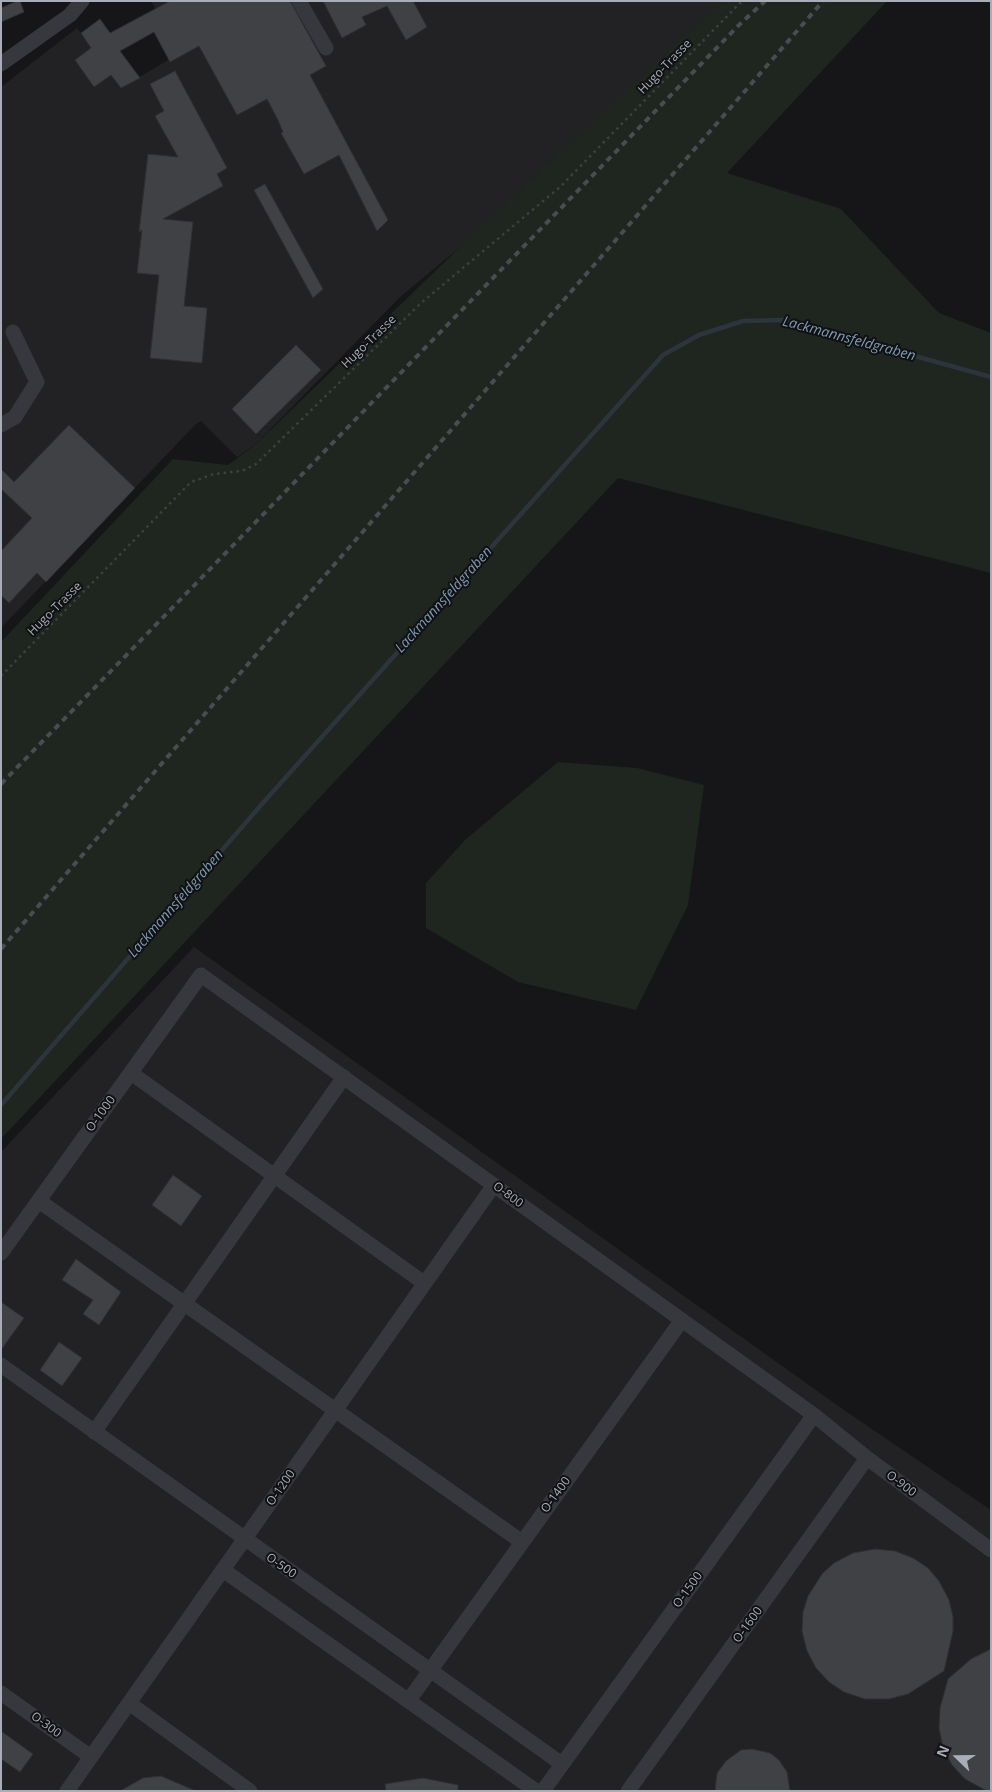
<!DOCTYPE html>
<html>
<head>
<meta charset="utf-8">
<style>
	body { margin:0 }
	#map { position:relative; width:992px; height:1792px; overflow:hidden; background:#161618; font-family:"Open Sans",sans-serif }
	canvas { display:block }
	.frame { position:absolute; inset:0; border:2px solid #a8adb8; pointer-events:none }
	.north { position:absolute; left:932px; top:1732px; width:50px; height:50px; -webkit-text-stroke:4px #111113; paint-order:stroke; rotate:292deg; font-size:14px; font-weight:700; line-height:20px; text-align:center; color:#a8adb8 }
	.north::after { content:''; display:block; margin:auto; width:18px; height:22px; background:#a8adb8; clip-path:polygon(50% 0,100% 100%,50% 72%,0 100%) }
</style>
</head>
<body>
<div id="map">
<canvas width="992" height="1792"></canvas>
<div class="frame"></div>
<div class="north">N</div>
</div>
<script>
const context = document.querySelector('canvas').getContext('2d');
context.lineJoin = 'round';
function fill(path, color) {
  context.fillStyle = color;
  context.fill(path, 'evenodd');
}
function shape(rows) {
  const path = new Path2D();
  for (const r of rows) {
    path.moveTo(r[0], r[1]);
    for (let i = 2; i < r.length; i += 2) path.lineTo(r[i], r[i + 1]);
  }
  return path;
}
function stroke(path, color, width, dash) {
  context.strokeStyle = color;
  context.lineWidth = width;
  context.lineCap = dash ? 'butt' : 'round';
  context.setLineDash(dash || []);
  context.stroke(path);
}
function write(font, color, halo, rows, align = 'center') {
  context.font = font + ' "Open Sans",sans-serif';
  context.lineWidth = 4;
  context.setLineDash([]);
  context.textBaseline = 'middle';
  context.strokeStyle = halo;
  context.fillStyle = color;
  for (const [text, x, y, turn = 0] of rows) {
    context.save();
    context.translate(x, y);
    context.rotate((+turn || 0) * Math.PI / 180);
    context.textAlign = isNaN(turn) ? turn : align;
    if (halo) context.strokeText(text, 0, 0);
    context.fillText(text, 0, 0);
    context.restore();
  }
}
fill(shape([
	[151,1,731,1,626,110,400,297,256,444,237,457,201,421,195,425,1,628,1,87,77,28,121,88,180,53],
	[194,947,844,1410,991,1510,991,1791,1,1791,1,1152]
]), '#222225');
fill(shape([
	[722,1,887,1,727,173,841,209,939,313,991,333,991,573,618,478,1,1139,1,642,173,459,228,465,256,444,485,223],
	[558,762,637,768,704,785,688,905,636,1010,518,982,426,928,426,883,465,840]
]), '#1e261f');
stroke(shape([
	[1,1105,262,804,663,355,699,335,743,321,784,320,991,377]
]), '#2c353c', 4.5);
const building = shape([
	[17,1,20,1,24,12,1,22,1,8,17,1],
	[170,1,290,1,326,66,310,75,388,220,377,231,339,155,304,174,281,133,283,132,278,120,267,99,237,115,199,46,170,62,154,32,120,51,140,78,121,88,111,75,94,87,75,60,91,48,81,33,100,19,110,33,170,1],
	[323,1,413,1,427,27,406,40,387,6,362,17,366,25,342,38,323,1],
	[175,71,227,168,217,174,223,186,163,219,193,222,184,306,207,308,202,363,150,358,159,275,137,273,142,230,139,232,148,154,178,157,155,116,164,111,150,84,175,71],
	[265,184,323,289,313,298,254,190,265,184],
	[296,345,321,370,256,434,232,409,296,345],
	[69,425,135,488,46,582,37,573,9,603,1,595,1,551,32,518,1,489,1,469,14,482,69,425],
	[173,1175,202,1196,181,1226,152,1205,173,1175],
	[76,1259,121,1292,99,1325,83,1314,93,1300,62,1280,76,1259],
	[1,1302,24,1318,1,1350,1,1302],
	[59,1342,82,1358,62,1386,40,1370,59,1342],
	[875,1549,895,1551,913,1558,928,1568,939,1581,949,1600,953,1617,953,1631,944,1671,908,1694,889,1699,865,1699,844,1692,829,1682,816,1668,807,1651,802,1631,803,1612,808,1596,822,1574,834,1563,853,1553,875,1549],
	[991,1649,991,1791,987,1791,965,1779,952,1765,943,1747,939,1728,940,1708,948,1679,971,1659,991,1649],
	[1,1731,33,1754,20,1772,1,1759,1,1731],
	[752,1749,770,1753,779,1760,787,1772,790,1791,715,1791,717,1773,726,1761,741,1750,752,1749],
	[161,1776,196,1791,120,1791,143,1778,161,1776],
	[423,1778,458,1785,458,1791,386,1791,385,1784,423,1778]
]);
fill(building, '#404145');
stroke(building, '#303034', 1);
stroke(shape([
	[1,676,191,482,214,474,242,471,256,464,421,303,560,187,742,1]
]), '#3d3f44', 2.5, [2.5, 4]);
stroke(shape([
	[299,1,326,48],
	[1,64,70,15,82,1],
	[1,425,15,417,37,382,13,332],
	[131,1073,424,1283],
	[39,1201,522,1542],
	[1,1253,201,975,814,1415,867,1458,991,1550],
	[1,1365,562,1764],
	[94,1432,344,1077],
	[223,1570,536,1791],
	[1,1693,91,1757],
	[409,1700,682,1320],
	[129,1703,250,1791],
	[67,1791,494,1185],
	[543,1791,814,1415],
	[628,1791,867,1458]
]), '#37383d', 15);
stroke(shape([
	[1,784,739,25,765,1],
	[1,949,823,1]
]), '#4a4c52', 4, [6, 5]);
write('12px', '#a8adb8', '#111113', [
	["Hugo-Trasse",665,67,-46],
	["Hugo-Trasse",369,342,-44],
	["Hugo-Trasse",55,609,-45],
	["O-1000",101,1114,-54],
	["O-800",508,1195,36],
	["O-900",901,1484,37],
	["O-1200",281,1488,-55],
	["O-1400",556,1495,-54],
	["O-500",281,1566,35],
	["O-1500",688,1590,-54],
	["O-1600",748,1625,-54],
	["O-300",46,1725,36]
]);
write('italic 14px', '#7f9bb3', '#111113', [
	["Lackmannsfeldgraben",849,339,15],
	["Lackmannsfeldgraben",444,600,-48],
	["Lackmannsfeldgraben",176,904,-49]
]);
</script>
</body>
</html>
